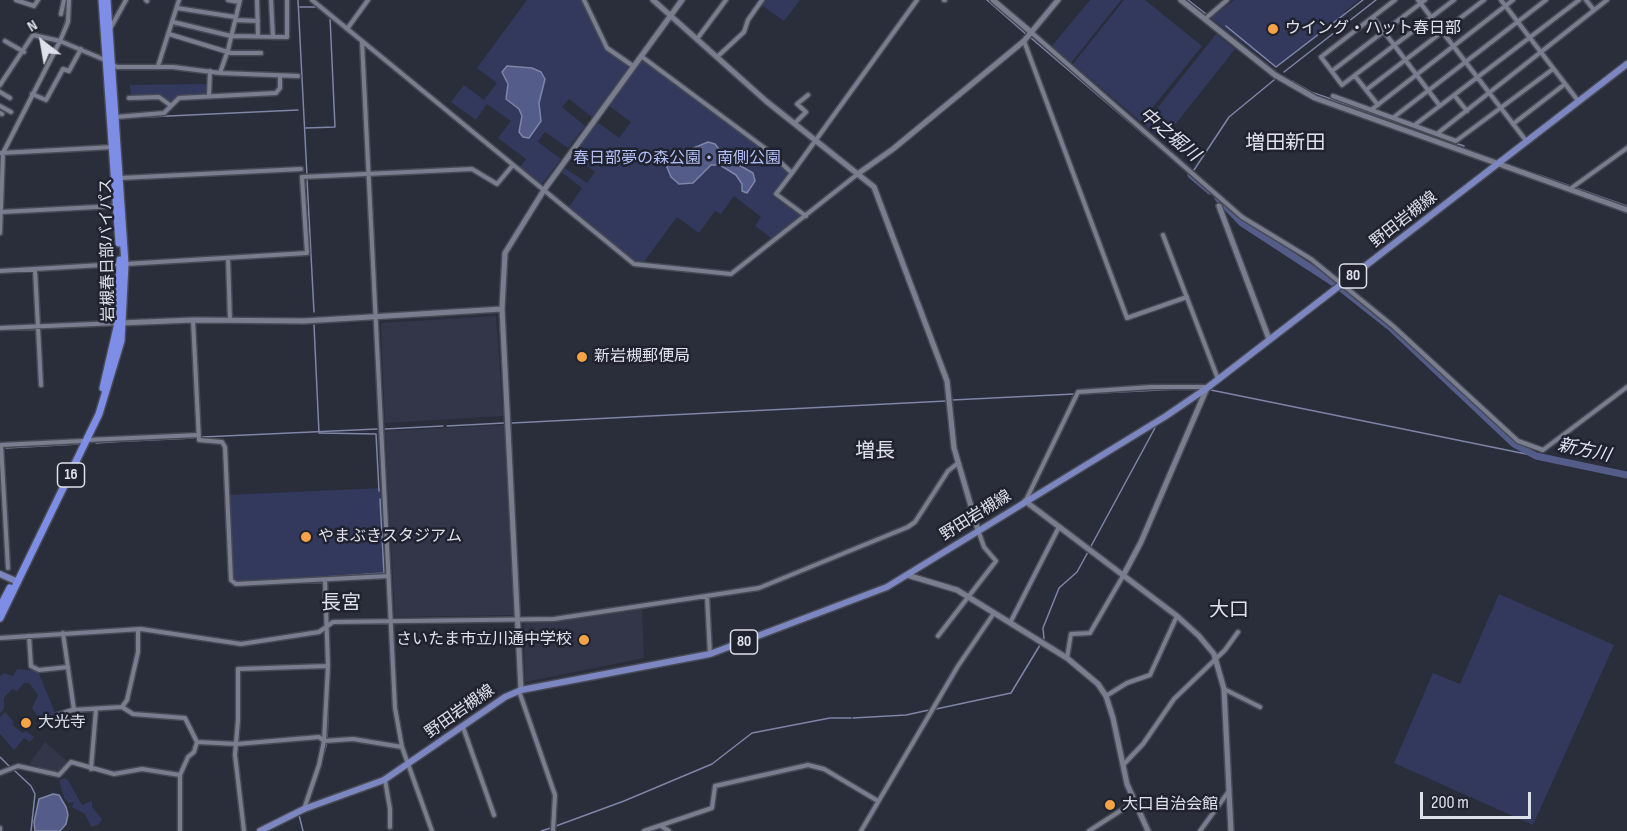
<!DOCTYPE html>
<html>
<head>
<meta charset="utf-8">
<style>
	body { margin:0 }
	#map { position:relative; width:1627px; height:831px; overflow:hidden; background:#2a2d3a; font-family:"Sofia Sans Condensed",sans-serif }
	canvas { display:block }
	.north { position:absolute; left:12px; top:12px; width:60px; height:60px; -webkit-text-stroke:4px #20232f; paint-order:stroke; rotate:329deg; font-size:16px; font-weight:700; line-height:24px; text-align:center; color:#dfe1ea }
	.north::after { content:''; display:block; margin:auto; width:21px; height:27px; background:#dfe1ea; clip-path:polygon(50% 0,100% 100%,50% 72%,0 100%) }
	.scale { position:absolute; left:1420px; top:792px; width:111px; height:27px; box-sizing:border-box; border:3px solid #dfe1ea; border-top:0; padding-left:8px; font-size:18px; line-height:21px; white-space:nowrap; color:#dfe1ea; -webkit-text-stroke:4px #20232f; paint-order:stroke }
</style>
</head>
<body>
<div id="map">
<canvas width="1627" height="831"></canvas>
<div class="north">N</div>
<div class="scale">200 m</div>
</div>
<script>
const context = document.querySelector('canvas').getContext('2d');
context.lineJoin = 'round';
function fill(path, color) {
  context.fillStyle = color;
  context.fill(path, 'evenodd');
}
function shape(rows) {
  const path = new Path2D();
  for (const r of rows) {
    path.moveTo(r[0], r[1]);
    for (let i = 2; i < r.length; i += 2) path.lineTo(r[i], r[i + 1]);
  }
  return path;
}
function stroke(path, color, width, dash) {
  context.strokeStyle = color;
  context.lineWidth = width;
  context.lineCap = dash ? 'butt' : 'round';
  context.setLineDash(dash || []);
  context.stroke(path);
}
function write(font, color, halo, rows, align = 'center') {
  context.font = font + ' "Sofia Sans Condensed","Noto Sans JP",sans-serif';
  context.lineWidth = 5;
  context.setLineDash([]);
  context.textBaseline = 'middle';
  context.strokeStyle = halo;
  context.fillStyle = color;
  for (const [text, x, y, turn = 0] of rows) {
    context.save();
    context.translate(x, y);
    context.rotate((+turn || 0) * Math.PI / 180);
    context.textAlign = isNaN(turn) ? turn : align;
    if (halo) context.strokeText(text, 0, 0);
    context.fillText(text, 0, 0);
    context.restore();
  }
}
fill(shape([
	[496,316,503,416,385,423,381,323],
	[504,425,513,615,395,617,385,431],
	[642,609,644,658,525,682,524,622,557,621],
	[45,742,68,762,58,772,29,764]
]), '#333649');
fill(shape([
	[527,0,584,0,606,48,630,66,592,117,569,99,562,107,585,126,568,148,545,132,538,142,561,159,542,184,520,167,526,159,498,138,511,121,487,104,476,120,451,102,464,85,484,100,497,83,477,68],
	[764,0,800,0,784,21,761,5],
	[1090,0,1121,0,1071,63,1052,46],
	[1124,0,1145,0,1202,46,1141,122,1073,64],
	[1234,0,1359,0,1344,12,1346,15,1276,68,1211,18],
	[1216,34,1235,49,1163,140,1144,125],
	[643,60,764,150,772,160,789,173,772,196,800,215,771,238,755,226,761,217,734,196,721,214,715,211,699,233,677,217,643,263,635,262,569,207,582,188,560,171,563,167,587,183,595,172,572,155,596,121,619,138,631,122,608,105],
	[204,84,208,87,206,95,178,97,171,103,162,96,131,96,130,85],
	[384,488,388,576,236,584,231,580,227,495],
	[1499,594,1614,645,1533,825,1394,763,1433,673,1460,684],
	[17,669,38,671,55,713,52,716,43,721,40,719,32,708,38,695,29,683,24,683,17,691,12,689,4,698,4,708,0,714,0,676,4,673,13,676],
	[5,712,14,722,12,724,16,728,23,733,26,731,34,737,30,742,24,738,14,750,0,734,0,717],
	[64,778,68,780,82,805,92,801,92,807,102,819,99,824,91,827,85,814,72,807,74,802,69,803,64,798,59,780]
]), '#32395d');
const water = shape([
	[507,66,532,68,541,72,545,79,539,103,541,121,529,138,523,137,519,132,522,116,519,109,506,99,508,84,502,72,507,66],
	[708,142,715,144,725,157,753,173,755,181,747,193,742,191,742,184,736,175,720,165,711,165,693,183,679,184,671,177,667,167,677,155,708,142],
	[53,794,59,795,66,807,68,815,66,824,60,831,35,831,34,822,39,799,53,794]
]);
fill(water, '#545d8a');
stroke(water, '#7e85a7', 1.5);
stroke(shape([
	[298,0,307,176],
	[987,0,1027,35],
	[1188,0,1206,14],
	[300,7,319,7],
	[338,24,343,28],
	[1226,26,1276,67,1363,0],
	[62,31,66,19],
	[1031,38,1191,175],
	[1284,72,1376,0],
	[1292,81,1311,92,1437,136],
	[125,118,298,110],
	[306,128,335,127,330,17],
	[12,130,58,41],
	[1455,143,1464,146],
	[1194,170,1229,117,1274,80],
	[1539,175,1627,206],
	[307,179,314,312],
	[314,325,319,433,376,434,379,491],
	[1211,390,1536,456],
	[1079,394,1179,389],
	[952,400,1074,394],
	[1192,402,1201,396],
	[512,423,946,401],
	[447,426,504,423],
	[385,429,443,426],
	[202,437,377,429],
	[129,441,193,438],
	[96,443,127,441],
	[6,448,79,444],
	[1090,548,1156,426],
	[327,577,384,573,380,499],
	[327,582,328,620],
	[1044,639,1043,628,1059,588,1077,572,1088,552],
	[936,709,1011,693,1040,645],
	[853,718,906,715,929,710],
	[0,757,10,767],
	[15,771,31,786,35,794,31,831],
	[315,782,327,743,329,681],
	[299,815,303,831],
	[556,826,624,801,712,764,752,733,830,718,851,718],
	[541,831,551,828]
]), '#7e85a7', 1.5);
stroke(shape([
	[1191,175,1210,191],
	[1218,198,1242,223,1337,285],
	[1342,289,1390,327,1514,444,1536,456,1627,475]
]), '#545d8a', 7);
const street = shape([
	[16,0,34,6,38,0],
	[146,0,147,1],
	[228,0,239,2],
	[257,0,258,36],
	[271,0,273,37],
	[312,0,634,264,731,274,859,173],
	[584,0,607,48,633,66],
	[944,0,945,0],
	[1395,0,1321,57,1342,85,1454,0],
	[1418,0,1527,142],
	[1501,0,1579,102],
	[1586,0,1594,10],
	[177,8,235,17],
	[61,14,64,0],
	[1373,17,1440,106],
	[1205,19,1227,0],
	[235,20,258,21],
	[173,22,231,36,287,37,287,0],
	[110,29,126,0],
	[347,29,368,0],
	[1032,33,1242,217,1311,259,1393,326,1518,441,1543,450,1627,387],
	[169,34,231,53,261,53],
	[697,39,726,0],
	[5,41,24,52],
	[1024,41,1127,318,1187,297],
	[362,42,395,708,402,747,432,831],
	[641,56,766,149,792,173,776,194,806,216],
	[717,57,744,32,748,20,762,0],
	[111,64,117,67,173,67,220,73,298,76],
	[158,66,179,0],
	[1332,71,1425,0],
	[220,73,228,50,240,0],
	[1355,76,1378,105],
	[0,85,33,35,60,41,105,60],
	[1366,90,1484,0],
	[0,92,10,98],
	[32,94,46,100,63,69,69,71,81,49],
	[1454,95,1467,111],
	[209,96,210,71],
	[1333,96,1456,141,1553,69],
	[129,98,159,97,170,105],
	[0,106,11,112],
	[1371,110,1513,0],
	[0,113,2,114],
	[116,117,164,113,179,98,276,93,280,88,280,76],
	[1394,117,1546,0],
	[795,123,806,112,797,104,808,95],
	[1416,124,1579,0],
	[1513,124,1565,84],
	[1438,133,1607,0],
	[1,153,113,147],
	[792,173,917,0],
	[121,178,301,169],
	[1570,189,1627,148],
	[1,212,116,206],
	[0,233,3,153,60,41,68,22,69,0],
	[1163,235,1218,379],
	[228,258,230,320],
	[125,264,307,253,302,177,472,169,497,184,513,165],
	[35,269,41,385],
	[0,271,119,264],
	[193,320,199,440,222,442,225,447,231,580,236,584,388,576],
	[0,328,118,323],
	[87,440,198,435],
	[1,445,8,568],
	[1,445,82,441],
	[1026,500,1078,392,1152,387,1207,387],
	[707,596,710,654],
	[1010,623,1059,527],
	[63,633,74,710],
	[29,636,31,666,39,670,68,667],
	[938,636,996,561,984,547,978,530],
	[0,638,141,629,241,644,319,632,333,622,554,619,759,588,908,527,915,522,948,471,958,463],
	[1067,658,1071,634,1090,633,1123,576],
	[1224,689,1260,707],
	[519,691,555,795,553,831],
	[1106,696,1127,683,1150,675,1177,616],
	[122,707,127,700,138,652,138,629],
	[57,715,72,710,122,707,133,714,185,718,197,742,194,752,188,757,180,775,180,831],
	[463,727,494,815],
	[197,742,237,744,319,737,324,741,353,739,402,747],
	[1123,765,1143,744,1174,699,1225,650,1238,632],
	[91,769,96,709],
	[0,773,18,766,59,775,71,762,114,774,142,769,180,775],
	[385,780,390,809,390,827],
	[304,809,319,765,324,741,328,666,325,580],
	[661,826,669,831],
	[0,828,0,831],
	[244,831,235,755,238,720,238,669,328,666],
	[644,831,712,808,715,786,808,765,824,769,878,801],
	[861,831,958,666,994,613],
	[1089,831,1134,802],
	[1200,831,1229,791]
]);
const secondary = shape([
	[653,0,766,101,874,187,947,381,954,448,978,530],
	[993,0,1032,33],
	[1181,0,1275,75,1315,98,1627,210],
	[859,173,893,149,1024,41,1058,0],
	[1219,206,1269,339],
	[120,323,193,320,304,321,502,309],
	[1025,501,1177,616,1199,636,1214,654,1224,689,1231,831],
	[907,575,957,590,1067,658,1098,684,1106,696,1113,718,1127,784,1148,831],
	[1123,576,1141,542,1207,388],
	[521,690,502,309,505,253,544,190,682,0]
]);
const primary = shape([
	[0,574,18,582],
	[260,831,304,809,384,780,505,697,521,690,710,654,887,587,1166,416,1207,388,1627,64]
]);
const highway = shape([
	[102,0,119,243],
	[103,388,118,323,120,260],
	[0,607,10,588],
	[0,618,99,414,121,341,125,264,107,0]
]);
stroke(street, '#474a55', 7);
stroke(secondary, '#474a55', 8);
stroke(primary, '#474a55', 9);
stroke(highway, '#474a55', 10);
stroke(street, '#797d8d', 4);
stroke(secondary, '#797d8d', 5);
stroke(primary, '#7c87c2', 6);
stroke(highway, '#7e8de5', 7);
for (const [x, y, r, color] of [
	[1273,29,6,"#f6a247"],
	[582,357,6,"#f6a247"],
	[306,537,6,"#f6a247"],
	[584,640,6,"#f6a247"],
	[26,723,6,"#f6a247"],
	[1110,805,6,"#f6a247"]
]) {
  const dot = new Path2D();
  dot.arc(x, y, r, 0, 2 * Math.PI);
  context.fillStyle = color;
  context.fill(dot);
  stroke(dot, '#20232f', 2);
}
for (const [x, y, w] of [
	[1353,276,27],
	[71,475,27],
	[744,642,27]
]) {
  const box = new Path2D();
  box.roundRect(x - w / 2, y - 12, w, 24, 4.5);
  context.fillStyle = '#20232f';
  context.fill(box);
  stroke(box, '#dfe1ea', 1.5);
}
write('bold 15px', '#dfe1ea', null, [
	["80",1353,276],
	["16",71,475],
	["80",744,642]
]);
write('16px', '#dfe1ea', '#20232f', [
	["ウイング・ハット春日部",1285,29],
	["新岩槻郵便局",594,357],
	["やまぶきスタジアム",318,537],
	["さいたま市立川通中学校",572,640,"right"],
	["大光寺",38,723],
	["大口自治会館",1122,805]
], 'left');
write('16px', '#b1bef8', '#20232f', [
	["春日部夢の森公園・南側公園",677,159]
]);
write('16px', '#dfe1ea', '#20232f', [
	["野田岩槻線",1404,220,-38],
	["岩槻春日部バイパス",108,250,-91],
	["野田岩槻線",976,516,-32],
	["野田岩槻線",460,712,-35]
]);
write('italic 18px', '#e0e4f3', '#20232f', [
	["中之堀川",1169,135,40],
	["新方川",1584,451,12]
]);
write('20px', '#dfe1ea', '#20232f', [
	["増田新田",1285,144],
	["増長",875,452],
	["長宮",341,604],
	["大口",1229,611]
]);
</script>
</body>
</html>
